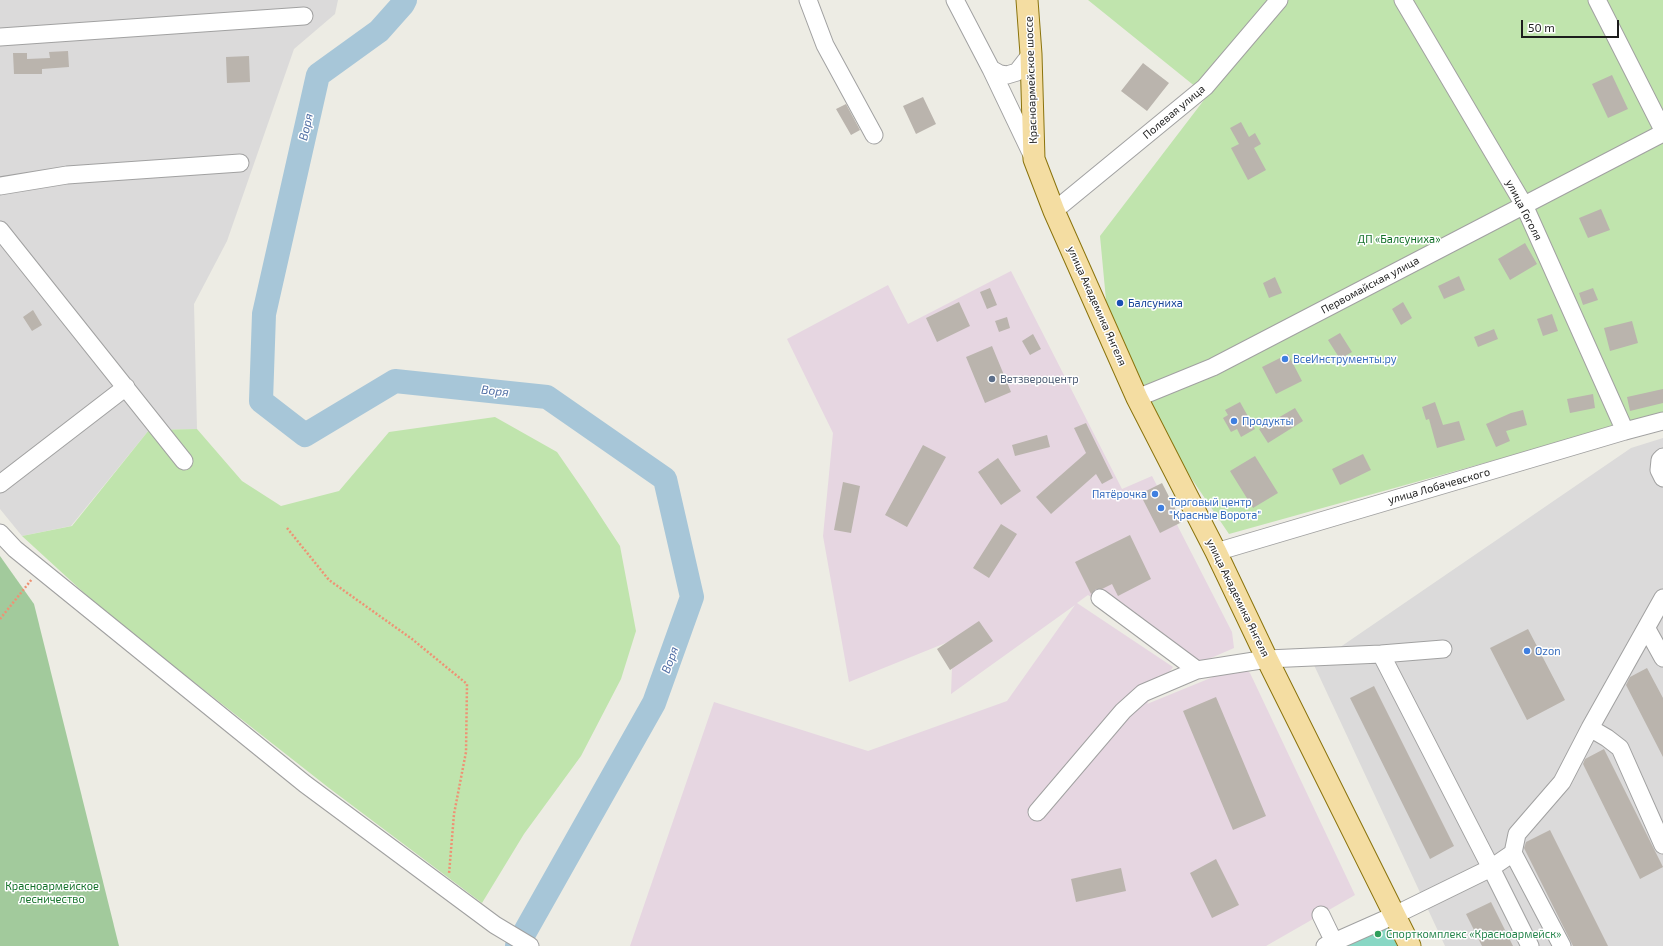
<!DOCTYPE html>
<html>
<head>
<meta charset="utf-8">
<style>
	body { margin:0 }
	#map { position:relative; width:1663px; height:946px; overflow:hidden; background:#edece4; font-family:"Exo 2",sans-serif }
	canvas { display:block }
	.scale { position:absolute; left:1521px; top:20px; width:98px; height:18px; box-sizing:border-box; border:2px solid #1d1d1d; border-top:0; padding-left:5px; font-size:12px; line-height:14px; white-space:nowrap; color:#1d1d1d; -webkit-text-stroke:3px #fff; paint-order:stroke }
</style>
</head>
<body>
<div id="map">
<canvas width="1663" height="946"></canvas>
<div class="scale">50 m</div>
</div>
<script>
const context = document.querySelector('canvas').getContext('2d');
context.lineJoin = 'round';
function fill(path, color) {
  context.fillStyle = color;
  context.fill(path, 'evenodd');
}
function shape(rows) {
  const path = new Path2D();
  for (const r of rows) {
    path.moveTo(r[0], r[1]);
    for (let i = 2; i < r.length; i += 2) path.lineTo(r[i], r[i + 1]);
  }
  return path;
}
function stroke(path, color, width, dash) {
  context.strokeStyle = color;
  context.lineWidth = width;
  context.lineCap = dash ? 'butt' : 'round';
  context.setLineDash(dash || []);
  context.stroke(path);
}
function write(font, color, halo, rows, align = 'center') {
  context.font = font + ' "Exo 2",sans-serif';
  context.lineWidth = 3;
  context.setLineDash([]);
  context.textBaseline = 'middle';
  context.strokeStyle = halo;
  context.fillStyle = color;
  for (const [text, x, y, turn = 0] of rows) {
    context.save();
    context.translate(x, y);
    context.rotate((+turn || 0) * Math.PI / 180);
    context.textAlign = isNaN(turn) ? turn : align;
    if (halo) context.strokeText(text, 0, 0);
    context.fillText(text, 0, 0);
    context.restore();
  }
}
fill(shape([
	[0,0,338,0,335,14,294,49,227,241,194,304,197,429,149,430,71,526,22,536,0,509],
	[1663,438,1663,946,1445,946,1314,665,1631,448]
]), '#dbdada');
fill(shape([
	[1011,271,1122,489,1152,476,1232,632,1234,648,1204,661,1185,658,1088,595,1077,603,1173,667,1147,704,1240,666,1250,673,1355,895,1266,946,630,946,714,702,868,751,1007,701,1075,605,951,694,953,640,849,682,823,536,833,433,787,339,888,285,908,324]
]), '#e6d6e1');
fill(shape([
	[1088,0,1663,0,1663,412,1621,425,1229,534,1137,398,1109,332,1100,236,1207,96],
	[495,417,557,452,586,494,620,546,636,631,621,679,581,756,524,834,482,903,329,788,106,613,22,536,72,526,149,430,197,429,242,481,281,506,339,491,389,432]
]), '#c0e4ad');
fill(shape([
	[0,556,34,604,119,946,0,946]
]), '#a2ca9c');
fill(shape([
	[1395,915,1410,946,1325,946]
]), '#88d7c4');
stroke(shape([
	[405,0,403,4,379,31,318,75,264,314,261,401,305,435,395,381,547,397,665,479,692,597,654,703,517,946]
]), '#a7c6d8', 24);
fill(shape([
	[68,51,69,67,42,69,42,74,14,74,13,53,27,53,27,59,50,58,49,52],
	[249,56,250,82,227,83,226,57],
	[1143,63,1169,83,1147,111,1121,91],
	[1612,75,1628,109,1608,118,1592,84],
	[923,97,936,124,916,134,903,106],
	[846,104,860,130,851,135,836,109],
	[1241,122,1249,137,1255,133,1261,144,1254,148,1266,170,1248,180,1231,148,1239,144,1230,128],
	[1601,209,1610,230,1588,238,1579,218],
	[1525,243,1537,264,1510,280,1498,259],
	[1459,276,1465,290,1444,299,1438,286],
	[1275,277,1282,293,1269,298,1263,283],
	[990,288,997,305,987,309,980,292],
	[1593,288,1598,300,1583,305,1579,293],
	[959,302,970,326,937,342,926,318],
	[1403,302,1412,318,1401,325,1392,309],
	[33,310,42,325,32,331,23,317],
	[1552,314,1558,331,1543,336,1537,319],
	[1007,317,1010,328,999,332,995,321],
	[1632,321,1638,343,1610,351,1604,328],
	[1494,329,1498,339,1478,347,1474,337],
	[1340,333,1352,352,1340,359,1328,340],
	[1033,334,1041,349,1030,355,1022,341],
	[992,346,1011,392,985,403,966,357],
	[1288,354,1302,381,1276,394,1262,367],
	[1663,389,1663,403,1630,411,1627,397],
	[1593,394,1595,408,1570,413,1567,399],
	[1240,402,1255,429,1241,437,1237,429,1231,432,1223,418,1228,415,1225,410],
	[1435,402,1443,425,1459,421,1465,440,1437,448,1429,419,1426,420,1422,407],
	[1295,408,1303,421,1268,443,1259,429],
	[1523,410,1527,425,1506,431,1510,441,1496,447,1486,424,1511,413],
	[1086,423,1113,478,1102,484,1096,474,1051,514,1036,497,1086,453,1074,428],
	[1047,435,1050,447,1015,456,1012,445],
	[923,445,946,457,907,527,885,515],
	[1363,454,1371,470,1340,485,1332,469],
	[1255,456,1278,493,1253,508,1230,471],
	[998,458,1021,491,1001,505,978,472],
	[843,482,860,486,851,533,834,530],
	[1162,483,1182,522,1160,533,1140,494],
	[1001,524,1017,534,989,578,973,568],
	[1130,535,1151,579,1118,596,1112,584,1102,589,1096,589,1091,594,1075,562],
	[979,621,993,641,950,670,937,649],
	[1528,629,1565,700,1527,720,1490,648],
	[1647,668,1663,698,1663,757,1626,685,1630,677],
	[1374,686,1454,846,1430,859,1350,698],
	[1216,697,1266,816,1233,830,1183,711],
	[1604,749,1663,867,1640,879,1583,764,1585,759],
	[1550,830,1608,946,1573,946,1524,848,1526,842],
	[1216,859,1239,905,1212,918,1190,873],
	[1121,868,1126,891,1076,902,1071,879],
	[1491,902,1513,946,1482,946,1466,914]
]), '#bab4ad');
const minor = shape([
	[808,0,825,45,874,135],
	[955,0,991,69,1033,157],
	[1403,0,1524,205,1625,431],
	[1597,0,1663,130],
	[0,37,304,16],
	[991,69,1000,74,1007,75,1017,72,1031,54],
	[0,186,67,175,240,163],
	[1054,211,1205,87,1279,0],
	[0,230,184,461],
	[1137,398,1213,367,1663,133],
	[1663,457,1660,460,1659,470,1663,478],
	[0,484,126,387],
	[0,533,15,549,305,784,495,925,530,946],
	[1216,552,1625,431,1663,421],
	[1100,598,1197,670],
	[1647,629,1663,658],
	[1590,728,1607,738,1620,748,1663,845],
	[1037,812,1123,711,1143,693,1197,670,1267,659,1381,654,1443,649],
	[1513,853,1562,946],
	[1321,915,1334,942],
	[1325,946,1395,915,1491,868,1381,654],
	[1530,946,1491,868,1513,853,1517,834,1562,782,1590,728,1663,598]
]);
const major = shape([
	[1027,0,1031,54,1034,159,1054,211,1137,398,1216,552,1267,659,1410,946]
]);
stroke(minor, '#a1a1a1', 19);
stroke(major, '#8a730c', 23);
stroke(shape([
	[287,528,329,580,412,639,467,684,466,752,454,814,449,874],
	[0,619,32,579]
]), '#ee9274', 2.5, [2, 2]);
stroke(minor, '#fff', 17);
stroke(major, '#f4dda2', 21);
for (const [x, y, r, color] of [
	[1120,303,4,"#1a4fb4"],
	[1285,359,4,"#3f7fe0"],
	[992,379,4,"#5c6f8a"],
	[1234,421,4,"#3f7fe0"],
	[1155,494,4,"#3f7fe0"],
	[1161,508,4,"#3f7fe0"],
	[1527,651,4,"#3f7fe0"],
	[1378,934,4,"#2e9e5b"]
]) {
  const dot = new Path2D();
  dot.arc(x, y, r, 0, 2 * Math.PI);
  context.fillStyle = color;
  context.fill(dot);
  stroke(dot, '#fff', 1.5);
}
write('11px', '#1d1d1d', '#fff', [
	["Красноармейское шоссе",1031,80,-92],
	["Полевая улица",1174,112,-40],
	["улица Гоголя",1524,210,63],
	["Первомайская улица",1370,285,-28],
	["улица Академика Янгеля",1097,306,66],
	["улица Лобачевского",1439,486,-16],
	["улица Академика Янгеля",1238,598,64]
]);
write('11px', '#14722a', '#fff', [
	["ДП «Балсуниха»",1399,239],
	["Красноармейское",52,886],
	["лесничество",52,899]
]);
write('11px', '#164399', '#fff', [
	["Балсуниха",1128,303]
], 'left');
write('11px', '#366cbe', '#fff', [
	["ВсеИнструменты.ру",1293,359],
	["Продукты",1242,421],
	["Пятёрочка",1147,494,"right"],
	["Торговый центр",1169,502],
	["\"Красные Ворота\"",1169,515],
	["Ozon",1535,651]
], 'left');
write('11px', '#4e5e75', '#fff', [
	["Ветзвероцентр",1000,379]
], 'left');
write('11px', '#27864d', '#fff', [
	["Спорткомплекс «Красноармейск»",1386,934]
], 'left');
write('italic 12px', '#516fa5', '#fff', [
	["Воря",306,127,-77],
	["Воря",495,391,6],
	["Воря",670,660,-70]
]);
</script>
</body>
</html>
